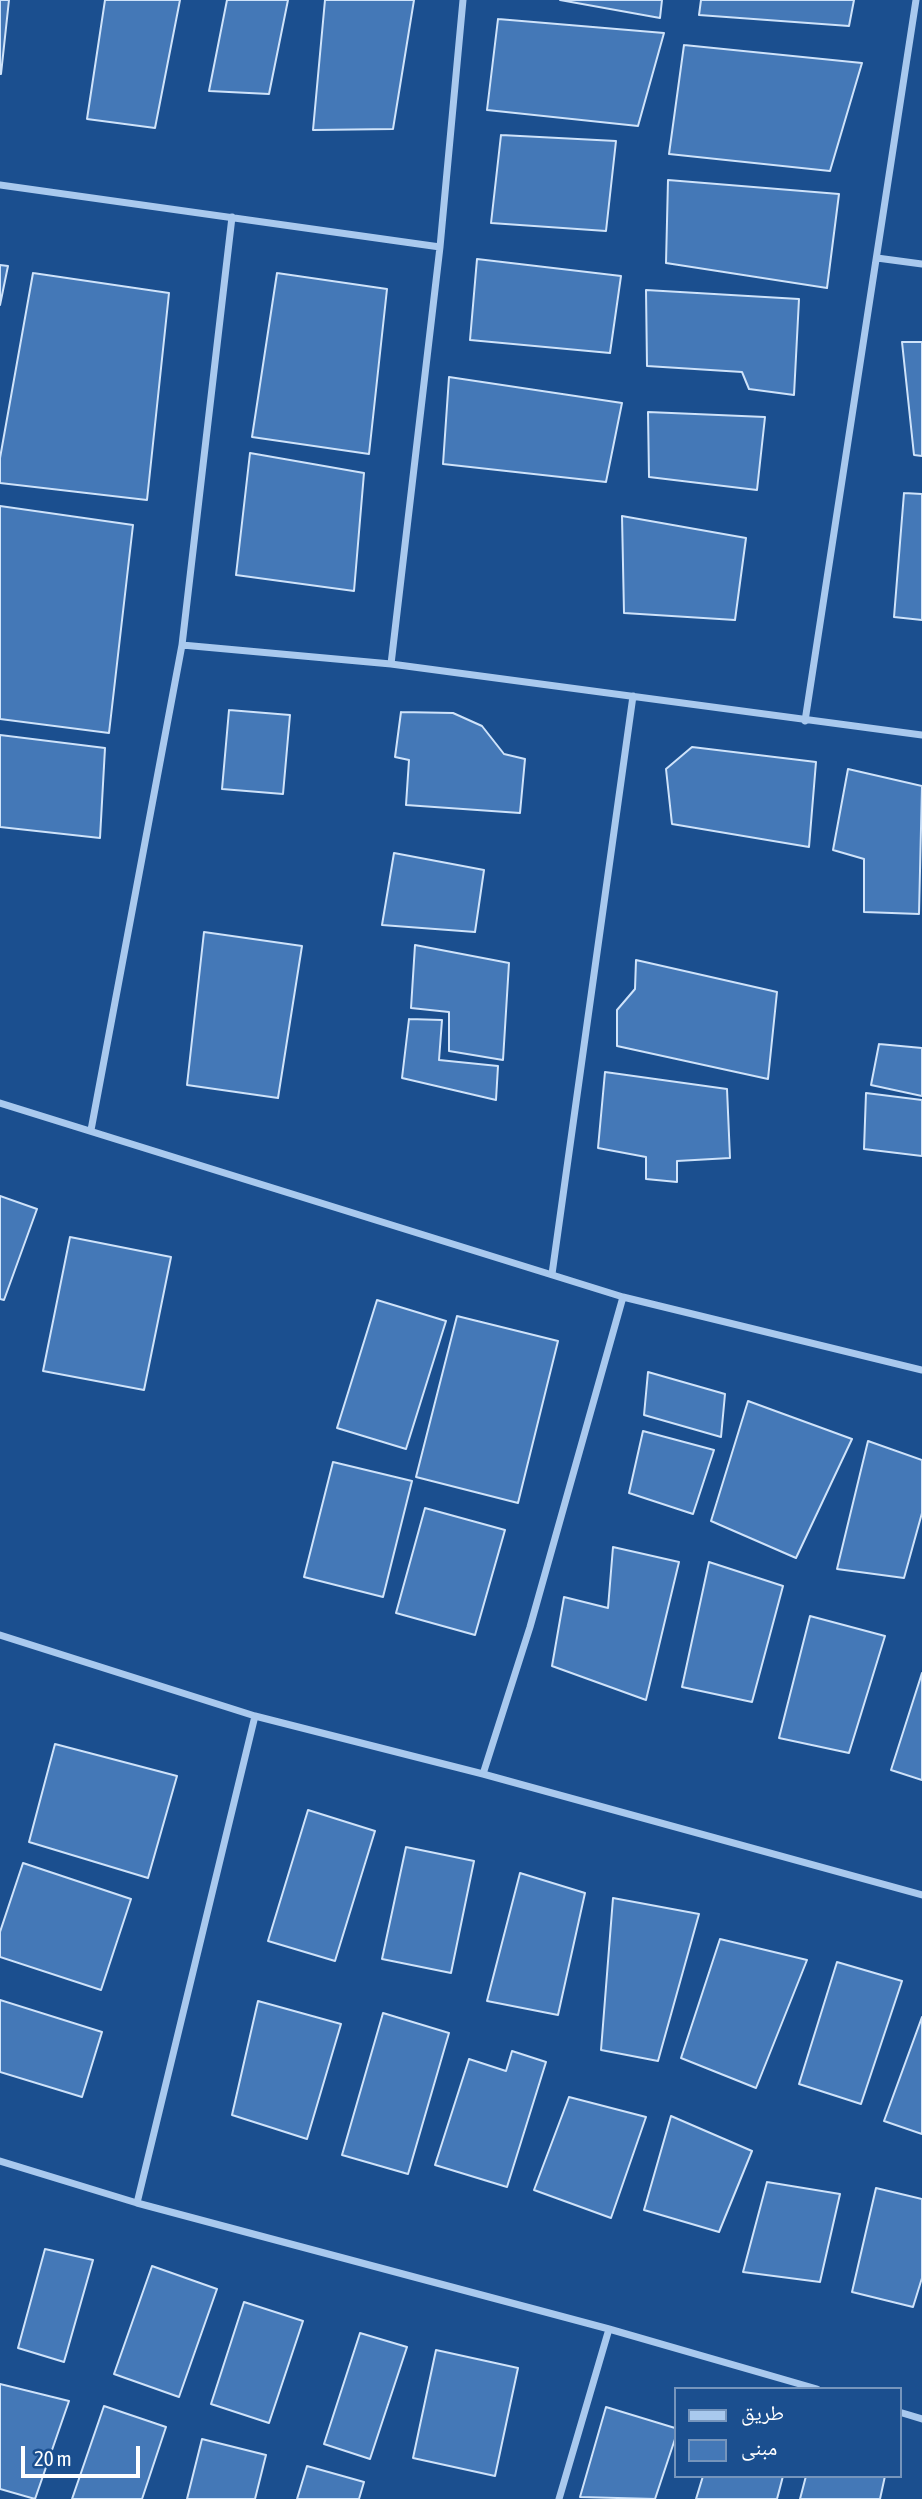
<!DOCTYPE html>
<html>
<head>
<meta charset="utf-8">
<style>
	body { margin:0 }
	#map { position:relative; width:922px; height:2499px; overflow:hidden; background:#1b4f8f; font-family:"Asap Condensed","Noto Naskh Arabic",sans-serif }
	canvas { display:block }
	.legend { position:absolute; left:674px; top:2387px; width:228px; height:91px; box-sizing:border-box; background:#1b4f8f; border:2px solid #7695bc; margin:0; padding:9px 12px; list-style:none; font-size:21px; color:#fff }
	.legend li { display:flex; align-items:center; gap:14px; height:35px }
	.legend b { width:35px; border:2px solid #7695bc }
	.scale { position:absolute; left:21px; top:2446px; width:119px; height:32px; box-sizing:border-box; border:4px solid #fff; border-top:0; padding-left:9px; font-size:21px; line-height:24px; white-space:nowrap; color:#fff; -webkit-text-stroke:5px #1b4f8f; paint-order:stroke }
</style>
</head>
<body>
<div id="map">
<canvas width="922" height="2499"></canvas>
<ul class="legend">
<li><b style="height:9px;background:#a9c9ee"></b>طريق</li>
<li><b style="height:19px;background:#4478b7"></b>مبنى</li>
</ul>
<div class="scale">20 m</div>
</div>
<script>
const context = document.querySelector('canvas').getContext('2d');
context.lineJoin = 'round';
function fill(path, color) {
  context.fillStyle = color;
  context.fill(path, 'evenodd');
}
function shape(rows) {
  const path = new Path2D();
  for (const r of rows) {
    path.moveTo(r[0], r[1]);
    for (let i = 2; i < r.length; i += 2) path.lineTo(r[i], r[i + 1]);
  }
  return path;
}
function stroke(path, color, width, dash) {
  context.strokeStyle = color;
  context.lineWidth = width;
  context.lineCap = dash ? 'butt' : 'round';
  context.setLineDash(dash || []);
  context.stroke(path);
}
const building = shape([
	[0,0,9,0,1,74,0,74,0,0],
	[105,0,180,0,155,128,87,119,105,0],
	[227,0,288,0,269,94,209,91,227,0],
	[325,0,414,0,393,129,313,130,325,0],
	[560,0,662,0,660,18,560,0],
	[701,0,854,0,849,26,699,15,701,0],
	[498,19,664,33,638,126,487,110,498,19],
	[684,45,862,63,830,171,669,154,684,45],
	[501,135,616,141,606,231,491,223,501,135],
	[668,180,839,194,827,288,666,263,668,180],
	[477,259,621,276,610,353,470,340,477,259],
	[0,265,8,266,0,305,0,265],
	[33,273,169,293,147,500,0,483,0,458,33,273],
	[277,273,387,289,369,454,252,437,277,273],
	[646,290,799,299,794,395,749,389,742,372,647,366,646,290],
	[902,342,922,342,922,456,914,455,902,342],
	[449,377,622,403,606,482,443,464,449,377],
	[648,412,765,417,757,490,649,477,648,412],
	[250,453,364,473,354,591,236,575,250,453],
	[904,493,922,494,922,620,894,617,904,493],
	[0,506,133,525,109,733,0,719,0,506],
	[622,516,746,538,735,620,624,613,622,516],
	[229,710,290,715,283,794,222,789,229,710],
	[401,712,453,713,482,726,504,754,525,759,520,813,406,805,409,760,395,757,401,712],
	[0,735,105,748,100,838,0,827,0,735],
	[692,747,816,762,809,847,672,824,666,769,692,747],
	[848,769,922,786,919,914,864,912,864,859,833,850,848,769],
	[394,853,484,870,475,932,382,925,394,853],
	[204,932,302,946,278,1098,187,1085,204,932],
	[415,945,509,963,503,1060,449,1051,449,1012,411,1008,415,945],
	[636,960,777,992,768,1079,617,1046,617,1010,635,989,636,960],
	[409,1019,442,1020,439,1060,498,1066,496,1100,402,1078,409,1019],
	[879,1044,922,1048,922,1096,871,1085,879,1044],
	[605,1072,727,1089,730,1158,677,1161,677,1182,646,1179,646,1157,598,1148,605,1072],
	[866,1093,922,1100,922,1156,864,1149,866,1093],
	[0,1196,37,1209,4,1300,0,1299,0,1196],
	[70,1237,171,1257,144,1390,43,1371,70,1237],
	[377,1300,446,1321,406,1449,337,1428,377,1300],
	[457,1316,558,1341,518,1503,416,1477,457,1316],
	[648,1372,725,1394,721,1437,644,1415,648,1372],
	[748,1401,852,1439,796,1558,711,1521,748,1401],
	[643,1431,714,1450,693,1514,629,1493,643,1431],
	[868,1441,922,1460,922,1513,904,1578,837,1569,868,1441],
	[333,1462,412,1481,383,1597,304,1577,333,1462],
	[425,1508,505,1530,475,1635,396,1613,425,1508],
	[613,1547,679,1562,646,1700,552,1666,564,1597,608,1608,613,1547],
	[709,1562,783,1586,752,1702,682,1687,709,1562],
	[810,1616,885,1636,849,1753,779,1738,810,1616],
	[922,1673,922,1780,891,1770,922,1673],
	[55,1744,177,1776,148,1878,29,1842,55,1744],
	[308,1810,375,1831,335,1961,268,1941,308,1810],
	[406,1847,474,1861,451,1973,382,1959,406,1847],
	[23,1863,131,1899,101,1990,0,1957,0,1932,23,1863],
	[520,1873,585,1893,558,2015,487,2001,520,1873],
	[613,1898,699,1914,658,2061,601,2050,613,1898],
	[720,1939,807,1960,756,2088,681,2058,720,1939],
	[837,1962,902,1981,861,2104,799,2084,837,1962],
	[0,2000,102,2032,82,2097,0,2072,0,2000],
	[258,2001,341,2024,307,2139,232,2115,258,2001],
	[383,2013,449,2033,408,2174,342,2155,383,2013],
	[922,2017,922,2134,884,2121,922,2017],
	[512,2051,546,2062,507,2187,435,2165,469,2059,506,2071,512,2051],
	[569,2097,646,2117,611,2218,534,2190,569,2097],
	[671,2116,752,2151,719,2232,644,2210,671,2116],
	[767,2182,840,2194,820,2282,743,2272,767,2182],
	[876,2188,922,2199,922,2278,913,2307,852,2292,876,2188],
	[45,2249,93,2260,64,2362,18,2348,45,2249],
	[152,2266,217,2289,179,2397,114,2374,152,2266],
	[244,2302,303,2321,269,2423,211,2404,244,2302],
	[360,2333,407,2347,370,2459,324,2444,360,2333],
	[436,2350,518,2368,495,2476,413,2458,436,2350],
	[0,2384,69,2401,35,2499,0,2489,0,2384],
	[104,2406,166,2427,142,2499,72,2499,104,2406],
	[606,2407,675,2428,675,2439,655,2499,580,2497,606,2407],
	[202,2439,266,2455,255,2499,187,2499,202,2439],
	[307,2466,364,2482,359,2499,297,2499,307,2466],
	[703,2476,783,2476,777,2499,696,2499,703,2476],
	[806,2476,885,2476,880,2499,800,2499,806,2476]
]);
fill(building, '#4478b7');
stroke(building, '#cfe3fa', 2);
stroke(shape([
	[463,0,440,247,391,664,922,735],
	[0,185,440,247],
	[877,258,922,264],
	[182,645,391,664],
	[805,721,916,0],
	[0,1103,623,1297],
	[91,1130,182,645,232,217],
	[552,1274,633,696],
	[0,1635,255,1716,483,1774,922,1895],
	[483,1774,530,1627,623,1297,922,1370],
	[0,2161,137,2203,609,2329,817,2389],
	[137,2203,255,1716],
	[899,2412,922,2419],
	[559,2499,609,2329]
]), '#a9c9ee', 7);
</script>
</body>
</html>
